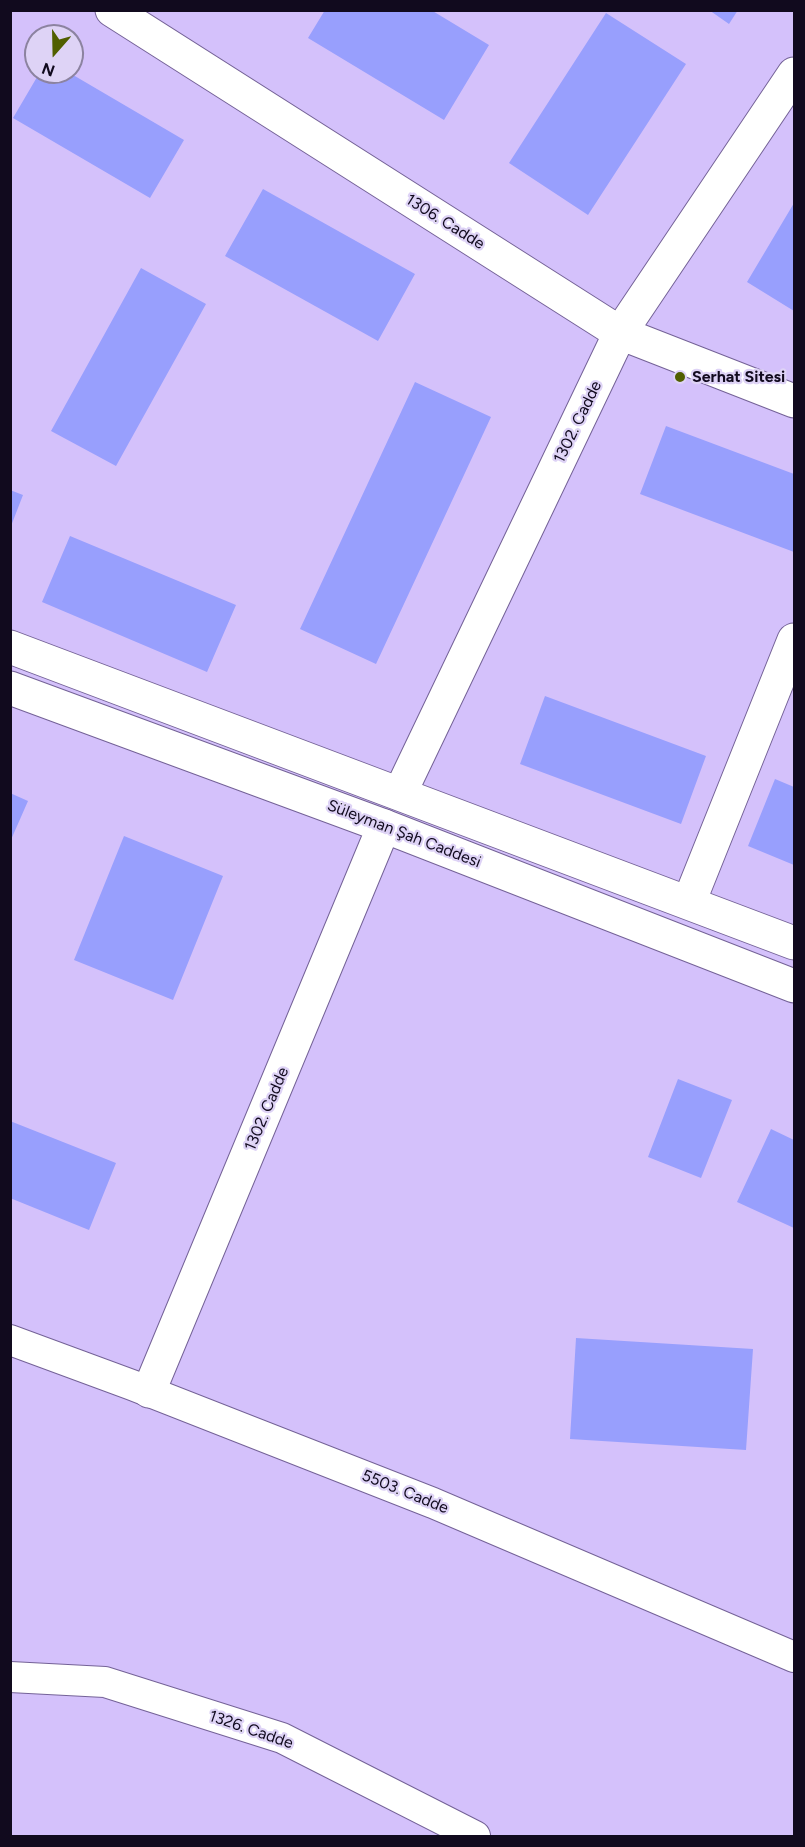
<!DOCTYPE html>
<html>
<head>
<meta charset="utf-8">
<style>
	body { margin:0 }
	#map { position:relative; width:805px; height:1847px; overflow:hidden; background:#d4c1fb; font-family:Figtree,sans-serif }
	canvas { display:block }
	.frame { position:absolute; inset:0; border:12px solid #110a1e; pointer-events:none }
	.north { position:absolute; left:24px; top:24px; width:60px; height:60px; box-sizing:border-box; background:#ded3f6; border:2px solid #8c83a0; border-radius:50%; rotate:200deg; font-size:16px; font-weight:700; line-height:24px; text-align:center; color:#110a1e }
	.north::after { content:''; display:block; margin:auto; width:21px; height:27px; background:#515f00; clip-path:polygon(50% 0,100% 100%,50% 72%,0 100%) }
</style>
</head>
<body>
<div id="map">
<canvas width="805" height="1847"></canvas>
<div class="frame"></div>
<div class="north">N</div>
</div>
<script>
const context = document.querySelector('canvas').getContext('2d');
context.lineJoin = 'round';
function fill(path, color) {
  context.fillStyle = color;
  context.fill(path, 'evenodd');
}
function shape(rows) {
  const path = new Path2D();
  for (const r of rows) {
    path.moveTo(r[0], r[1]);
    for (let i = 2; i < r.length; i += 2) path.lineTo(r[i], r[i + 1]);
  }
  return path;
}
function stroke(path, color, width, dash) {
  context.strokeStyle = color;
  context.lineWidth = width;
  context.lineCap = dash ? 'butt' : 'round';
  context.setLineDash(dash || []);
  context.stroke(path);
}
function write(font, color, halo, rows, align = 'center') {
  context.font = font + ' Figtree,sans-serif';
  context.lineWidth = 4.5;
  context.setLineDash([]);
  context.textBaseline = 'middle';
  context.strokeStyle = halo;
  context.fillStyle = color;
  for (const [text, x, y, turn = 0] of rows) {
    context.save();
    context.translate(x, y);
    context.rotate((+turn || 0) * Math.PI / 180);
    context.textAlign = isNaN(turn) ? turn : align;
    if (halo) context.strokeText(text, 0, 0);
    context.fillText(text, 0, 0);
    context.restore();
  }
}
fill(shape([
	[325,10,431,10,489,45,444,120,308,38],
	[709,10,738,10,729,24],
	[606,13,686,64,588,215,509,163],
	[40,72,68,72,184,140,150,198,13,118],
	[263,189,415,274,378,341,225,256],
	[794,203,794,311,747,282],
	[141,268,206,304,116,466,51,431],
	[415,382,491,417,376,664,300,629],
	[666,426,794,474,794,552,640,494],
	[10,490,23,495,11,526,10,526],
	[70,536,236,605,207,672,42,602],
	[545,696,706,756,681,824,520,764],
	[775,779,794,787,794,865,748,846],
	[10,793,28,801,10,842],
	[124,836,223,876,173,1000,74,960],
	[678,1079,732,1100,701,1178,648,1157],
	[10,1121,116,1163,89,1230,10,1198],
	[771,1129,794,1140,794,1228,737,1202],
	[576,1338,753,1349,746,1450,570,1439]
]), '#989ffd');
const minor = shape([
	[10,1340,132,1385,433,1503,794,1657],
	[10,1677,105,1682,282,1738,475,1836]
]);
const tertiary = shape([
	[112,10,620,333,794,401],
	[400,793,620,333,794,74],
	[689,902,794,640],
	[149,1391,384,826]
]);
const secondary = shape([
	[10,647,794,943],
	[10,688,384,826,794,986]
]);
stroke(minor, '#746297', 32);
stroke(tertiary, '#746297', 35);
stroke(secondary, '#746297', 35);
stroke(minor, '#fff', 30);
stroke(tertiary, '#fff', 33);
stroke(secondary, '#fff', 33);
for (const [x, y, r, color] of [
	[680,377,6,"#515f00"]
]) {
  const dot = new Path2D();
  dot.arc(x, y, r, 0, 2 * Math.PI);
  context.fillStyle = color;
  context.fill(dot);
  stroke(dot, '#ded3f6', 2);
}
write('16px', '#110a1e', '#ded3f6', [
	["1306. Cadde",445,222,32],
	["1302. Cadde",578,422,-64],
	["Süleyman Şah Caddesi",404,834,21],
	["1302. Cadde",267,1109,-67],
	["5503. Cadde",405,1492,22],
	["1326. Cadde",251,1730,19]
]);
write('bold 16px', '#110a1e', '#ded3f6', [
	["Serhat Sitesi",692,377]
], 'left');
</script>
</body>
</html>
